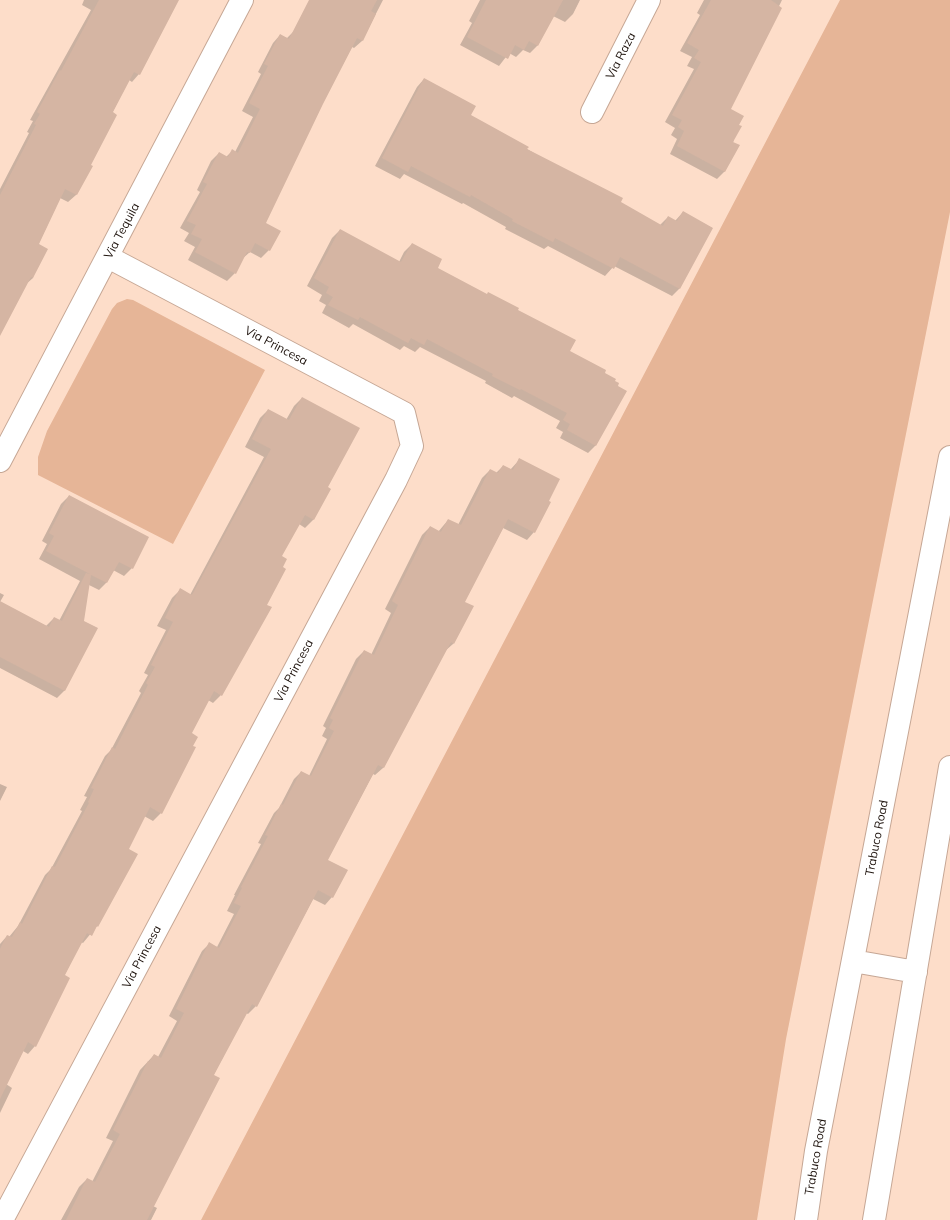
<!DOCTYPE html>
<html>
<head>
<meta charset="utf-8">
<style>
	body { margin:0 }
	canvas { display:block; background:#fdddc9 }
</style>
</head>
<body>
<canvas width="950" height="1220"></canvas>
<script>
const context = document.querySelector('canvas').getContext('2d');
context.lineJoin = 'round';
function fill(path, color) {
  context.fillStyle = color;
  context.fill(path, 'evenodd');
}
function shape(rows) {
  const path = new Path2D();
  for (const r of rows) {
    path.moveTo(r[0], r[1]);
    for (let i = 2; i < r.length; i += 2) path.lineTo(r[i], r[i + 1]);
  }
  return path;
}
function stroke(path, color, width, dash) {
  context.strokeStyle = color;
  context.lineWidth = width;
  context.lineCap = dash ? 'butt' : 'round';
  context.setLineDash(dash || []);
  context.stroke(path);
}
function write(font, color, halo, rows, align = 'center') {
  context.font = font + ' Mulish,sans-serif';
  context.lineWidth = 3.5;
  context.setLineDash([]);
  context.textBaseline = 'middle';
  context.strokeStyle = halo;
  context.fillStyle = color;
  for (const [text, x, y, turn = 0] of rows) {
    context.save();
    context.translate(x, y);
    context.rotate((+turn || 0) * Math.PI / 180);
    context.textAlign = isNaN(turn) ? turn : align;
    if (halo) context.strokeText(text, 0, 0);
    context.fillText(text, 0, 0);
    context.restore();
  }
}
fill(shape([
	[840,0,950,0,950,212,786,1039,757,1220,201,1220],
	[127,299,133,300,265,370,173,544,38,475,38,457,47,431,112,309,117,303]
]), '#e6b597');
fill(shape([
	[84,0,175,0,139,74,132,82,129,80,112,113,89,165,91,166,76,195,68,202,60,198,38,245,33,278,25,285,0,323,0,189,29,133,27,132,33,121,30,120,91,10,82,5],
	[312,0,383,0,362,41,354,48,352,47,322,103,265,223,269,250,261,258,250,252,242,259,235,273,227,281,188,260,195,247,184,241,189,233,180,228,200,192,197,190,211,161,219,153,226,157,232,151,235,152,253,117,242,111,261,74,258,72,273,43,280,35,287,38,294,31],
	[480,0,580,0,573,14,565,22,553,16,537,46,530,53,523,50,516,57,509,53,499,66,460,45,472,23,469,21],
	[704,0,782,0,729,109,738,125,725,171,717,179,670,154,677,139,671,135,675,128,665,122,694,69,687,66,692,57,680,51,700,15,697,13],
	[424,79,469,116,660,225,668,217,675,221,683,212,712,228,679,289,672,296,614,266,605,276,548,246,544,249,505,229,506,227,463,203,462,204,404,174,400,179,375,166,417,87],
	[340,230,399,262,404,252,412,244,436,269,516,310,569,351,614,381,617,387,625,391,595,446,588,453,560,438,563,432,556,428,560,421,514,396,512,398,485,383,486,381,420,347,415,352,404,346,400,350,353,324,349,328,322,313,326,305,319,301,322,295,307,286,332,238],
	[302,398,327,488,330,489,313,520,305,528,299,524,281,556,221,695,213,703,208,700,190,734,161,813,153,821,144,816,127,850,136,854,97,926,83,943,81,942,64,976,35,1046,28,1054,23,1051,6,1084,12,1088,0,1113,0,944,7,936,9,937,18,926,45,875,51,869,82,811,80,810,87,797,84,796,105,756,111,750,141,693,139,691,148,675,144,673,166,630,157,626,172,598,180,590,190,595,264,457,245,447,260,418,268,410,286,420,294,406],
	[520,459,534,532,527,540,503,528,463,602,453,644,445,651,383,768,375,775,373,774,327,860,332,897,325,905,313,899,256,1006,248,1014,246,1013,213,1076,153,1206,157,1208,151,1220,61,1220,79,1187,87,1179,92,1182,113,1141,106,1138,140,1070,154,1055,158,1057,177,1021,169,1016,202,951,209,944,217,947,234,914,227,911,235,895,234,895,261,844,258,843,274,813,279,808,294,779,301,772,309,776,327,739,322,736,326,728,323,726,356,659,364,651,371,655,391,613,385,609,422,535,430,527,438,532,448,520,458,525,482,478,490,470,496,473,503,466,510,470],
	[69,496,132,568,124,576,113,570,106,583,99,590,89,585,65,690,57,698,0,668,0,593,4,595,0,602,46,626,54,618,59,621,80,581,39,559,47,544,42,541,61,504],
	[0,784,7,787,0,801]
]), '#0003');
fill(shape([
	[99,0,179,0,140,75,134,72,113,112,117,115,91,165,93,166,77,195,65,189,39,244,48,249,33,278,31,277,0,336,0,195,36,125,34,124,40,114,37,112,60,70,61,71],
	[309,0,377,0,371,11,376,14,363,41,357,38,323,104,266,223,281,231,270,251,255,243,250,253,247,252,236,274,195,252,202,239,191,234,196,225,187,221,207,184,203,182,219,152,228,157,232,149,238,153,260,109,249,103,268,66,264,64,280,34,289,39],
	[486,0,563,0,538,46,529,41,524,50,515,45,508,59,467,37],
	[711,0,771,0,782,8,731,109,744,116,739,125,742,126,733,142,740,145,725,172,677,146,684,131,678,127,682,120,672,115,701,62,694,58,699,50,687,43],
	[424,78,476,106,471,115,529,147,527,149,623,198,621,202,663,226,668,216,677,221,683,211,713,228,680,289,620,257,614,269,555,238,553,242,512,221,513,219,471,195,470,197,411,166,408,172,382,158],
	[340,229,401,262,412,243,442,259,438,268,487,294,488,292,519,308,518,310,576,340,570,351,606,370,605,373,616,379,615,381,619,383,618,386,627,391,596,446,567,430,570,424,563,420,567,413,521,389,520,390,492,376,493,374,427,339,424,345,411,338,408,343,360,317,358,320,328,305,333,297,326,293,329,287,314,278],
	[302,397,360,428,328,487,331,489,314,520,305,515,282,556,287,559,283,567,286,569,267,605,272,607,222,696,214,691,192,733,198,737,193,746,196,747,162,814,150,807,129,849,138,854,98,927,97,926,92,936,87,933,65,975,70,978,36,1047,28,1042,0,1099,0,949,7,935,12,937,20,922,22,924,52,866,55,867,89,803,88,802,94,789,91,788,112,747,115,749,148,685,146,683,155,667,151,665,173,622,165,618,180,588,192,595,271,449,252,439,268,409,289,420],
	[519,458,560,479,549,501,551,502,535,533,508,519,465,602,474,606,454,644,451,642,384,768,378,765,328,860,348,870,333,898,318,890,257,1007,252,1004,214,1075,220,1078,147,1220,66,1220,87,1178,95,1182,120,1134,113,1130,148,1061,149,1062,154,1054,161,1058,184,1013,176,1009,209,942,219,948,241,906,234,903,242,888,241,887,268,836,265,835,281,804,283,805,301,771,311,776,334,731,329,728,333,720,330,718,364,650,374,655,398,605,392,601,430,526,441,532,448,519,461,525,490,469,498,473,503,465,513,470],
	[69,495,149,537,133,569,119,562,107,583,91,575,84,621,98,628,65,691,0,657,0,601,49,627,54,617,62,621,86,573,90,574,46,551,54,536,49,533]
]), '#d5b5a3');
const street = shape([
	[592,112,649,0],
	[0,461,242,0],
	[2,1220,396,480,412,446,404,413,108,257]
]);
const primary = shape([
	[853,961,916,972],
	[806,1220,816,1151,950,457],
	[874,1220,950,767]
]);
stroke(street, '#c6a795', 24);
stroke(primary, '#c6a795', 24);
stroke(street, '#fff', 22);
stroke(primary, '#fff', 22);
write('12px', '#1e130d', '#fff', [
	["Via Raza",621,56,-63],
	["Via Tequila",122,231,-62],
	["Via Princesa",276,346,28],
	["Via Princesa",294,671,-62],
	["Trabuco Road",877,838,-79],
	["Via Princesa",142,957,-62],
	["Trabuco Road",816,1157,-80]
]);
</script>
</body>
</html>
